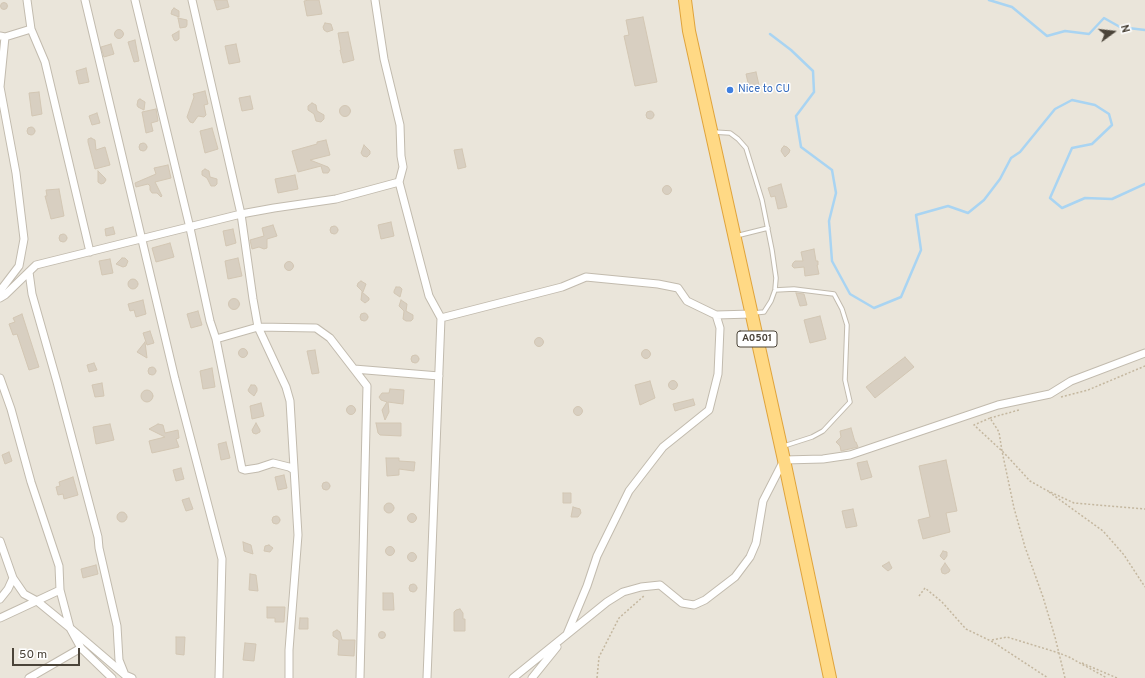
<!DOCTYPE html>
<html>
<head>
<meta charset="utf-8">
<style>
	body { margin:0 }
	#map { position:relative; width:1145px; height:678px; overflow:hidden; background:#f6f3ec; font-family:Overpass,sans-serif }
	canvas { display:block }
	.north { position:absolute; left:1093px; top:12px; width:40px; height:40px; -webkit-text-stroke:3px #fff; paint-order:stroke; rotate:75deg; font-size:11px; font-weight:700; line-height:16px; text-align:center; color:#4b4439 }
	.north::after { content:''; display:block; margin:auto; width:14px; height:18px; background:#4b4439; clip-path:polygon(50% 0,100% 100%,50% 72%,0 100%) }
	.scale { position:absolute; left:12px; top:648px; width:68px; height:18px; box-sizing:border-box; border:2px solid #4b4439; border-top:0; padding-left:5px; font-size:12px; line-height:14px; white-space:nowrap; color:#4b4439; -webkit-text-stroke:3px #fff; paint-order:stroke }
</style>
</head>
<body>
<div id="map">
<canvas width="1145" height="678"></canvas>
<div class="north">N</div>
<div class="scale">50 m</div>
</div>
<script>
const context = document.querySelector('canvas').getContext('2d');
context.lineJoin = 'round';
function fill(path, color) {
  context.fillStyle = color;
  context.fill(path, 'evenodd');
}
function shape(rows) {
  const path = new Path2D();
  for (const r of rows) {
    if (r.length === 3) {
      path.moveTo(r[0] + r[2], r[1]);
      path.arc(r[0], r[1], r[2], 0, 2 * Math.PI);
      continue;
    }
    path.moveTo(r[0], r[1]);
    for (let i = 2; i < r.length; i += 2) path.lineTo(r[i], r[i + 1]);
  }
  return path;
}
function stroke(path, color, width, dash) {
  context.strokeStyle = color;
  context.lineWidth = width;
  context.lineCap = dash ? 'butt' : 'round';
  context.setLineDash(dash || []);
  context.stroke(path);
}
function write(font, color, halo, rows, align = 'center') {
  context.font = font + ' Overpass,sans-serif';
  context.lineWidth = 3;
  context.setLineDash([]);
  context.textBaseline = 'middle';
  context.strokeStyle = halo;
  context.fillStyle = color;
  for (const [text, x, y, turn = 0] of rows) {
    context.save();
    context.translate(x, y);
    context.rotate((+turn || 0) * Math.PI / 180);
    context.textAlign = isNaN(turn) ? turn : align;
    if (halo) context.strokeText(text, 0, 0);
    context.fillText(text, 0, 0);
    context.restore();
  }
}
fill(shape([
	[0,0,1145,0,1145,678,0,678]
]), '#eae5da');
stroke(shape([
	[989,0,1012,7,1047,36,1065,31,1089,34,1104,18,1120,27,1145,30],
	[770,34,791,50,813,71,814,92,796,116,801,147,832,170,836,193,829,221,832,261,850,294,874,308,901,297,921,250,916,215,948,206,968,213,984,200,1000,179,1011,158,1020,152,1055,109,1072,100,1095,105,1109,114,1112,125,1092,144,1072,148,1050,198,1062,208,1085,198,1112,199,1145,184]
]), '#a9d4f2', 2.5);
const building = shape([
	[214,0,227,0,229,7,217,10,214,0],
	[309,0,319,0,322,14,307,16,304,1,309,0],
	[4,6,3.5],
	[174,8,179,11,179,17,171,14,172,10,174,8],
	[643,17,657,82,635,86,624,36,629,35,626,20,643,17],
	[178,18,187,20,187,25,186,27,180,28,178,18],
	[325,23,331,24,333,30,327,32,324,30,323,27,325,23],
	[119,34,4.5],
	[179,31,179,39,176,41,174,40,172,35,179,31],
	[348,32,354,60,343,63,340,50,341,50,338,33,348,32],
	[135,40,139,61,134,62,128,42,135,40],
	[111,44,114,54,104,57,101,47,111,44],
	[236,44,240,62,229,64,225,46,236,44],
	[86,68,89,82,79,84,76,71,86,68],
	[756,72,759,85,749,87,746,74,756,72],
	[205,91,208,104,204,105,206,115,204,117,198,116,193,123,190,122,187,117,194,97,193,94,205,91],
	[39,92,42,114,32,116,29,93,39,92],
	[250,96,253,109,242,111,239,98,250,96],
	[140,99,145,102,144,110,138,107,137,105,138,100,140,99],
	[312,103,316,105,317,111,324,115,324,119,321,122,316,121,314,114,308,110,308,106,312,103],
	[345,111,5.5],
	[156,109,158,121,151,123,153,131,146,133,142,112,156,109],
	[650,115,4],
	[97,113,100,123,92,125,89,116,97,113],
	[31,131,4],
	[212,128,218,149,205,153,200,131,212,128],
	[91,138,95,140,96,150,105,147,110,165,95,169,88,142,88,139,91,138],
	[326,140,330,155,310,160,328,167,330,170,328,173,323,173,321,166,298,172,292,151,317,144,317,142,326,140],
	[143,147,4],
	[364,145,370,151,370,154,367,157,363,156,361,153,364,145],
	[784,146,787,147,790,150,789,153,785,157,781,151,782,148,784,146],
	[462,149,466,167,458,169,454,150,462,149],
	[168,165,171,178,155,182,162,196,161,197,157,193,152,193,150,190,150,186,148,184,136,187,135,183,156,174,154,168,168,165],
	[205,169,209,171,210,177,217,179,217,184,215,186,211,186,207,178,202,175,202,171,205,169],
	[98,171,105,178,106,180,104,183,101,184,98,182,98,171],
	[295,175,298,189,278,193,275,179,295,175],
	[781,184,787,207,778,209,775,196,771,197,768,188,781,184],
	[667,190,4.5],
	[59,189,64,216,51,219,45,196,47,196,46,190,59,189],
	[391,222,394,236,381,239,378,225,391,222],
	[273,225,277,236,267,239,267,248,264,249,259,247,252,249,250,240,264,236,262,228,273,225],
	[334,230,4],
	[113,227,115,234,106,236,105,229,113,227],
	[233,229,236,243,226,246,223,231,233,229],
	[63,238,4],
	[170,243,174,257,156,262,152,248,170,243],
	[814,249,816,261,818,261,818,265,817,265,819,274,805,276,804,267,794,268,792,266,793,263,795,261,803,261,801,252,814,249],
	[122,258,125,258,128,261,126,266,123,267,116,264,122,258],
	[238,258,242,276,228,279,225,261,238,258],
	[110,259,113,273,102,275,99,261,110,259],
	[289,266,4.5],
	[133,284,5],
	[361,281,366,284,363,292,357,286,358,283,361,281],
	[396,287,400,287,402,289,400,297,394,293,394,291,396,287],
	[362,292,369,298,369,300,365,303,361,300,362,292],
	[796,293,804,294,807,305,800,306,796,293],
	[234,304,5.5],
	[143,300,146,314,136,317,134,310,130,311,128,304,143,300],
	[401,300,407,304,406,311,413,315,413,319,411,321,406,321,403,319,404,311,399,306,401,300],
	[198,311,202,325,191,328,187,314,198,311],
	[364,317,4],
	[22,314,39,367,29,370,17,334,13,335,9,324,15,322,13,318,22,314],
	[820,316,826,339,810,343,804,320,820,316],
	[150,331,154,343,147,345,143,333,150,331],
	[539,342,4.5],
	[145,342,147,358,137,352,145,342],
	[243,353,4.5],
	[646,354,4.5],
	[315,350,319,373,312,374,307,351,315,350],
	[415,359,4],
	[905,357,914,367,875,398,866,387,905,357],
	[94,363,97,370,89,372,87,365,94,363],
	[152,371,4],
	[212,368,215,387,203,389,200,371,212,368],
	[673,385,4.5],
	[650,381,655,398,640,405,635,385,650,381],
	[102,383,104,396,95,397,92,385,102,383],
	[251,385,255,385,257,388,257,391,254,396,249,392,248,390,251,385],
	[390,389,404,390,403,404,388,402,389,412,385,420,382,410,387,402,381,400,379,397,382,393,389,393,390,389],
	[147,396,6],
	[693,399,695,405,675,411,673,404,693,399],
	[261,403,264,416,252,419,250,406,261,403],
	[351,410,4.5],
	[578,411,4.5],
	[256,423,260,430,260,432,256,434,253,433,252,430,256,423],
	[376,423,401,423,401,436,380,435,378,433,376,423],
	[110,424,114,440,96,444,93,427,110,424],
	[158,424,163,425,165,433,178,430,179,438,176,439,179,447,152,453,149,441,165,437,149,429,158,424],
	[851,428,855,442,856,442,858,447,841,451,840,446,836,442,841,437,840,431,851,428],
	[226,442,230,458,221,460,218,444,226,442],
	[9,452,12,461,5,464,2,455,9,452],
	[386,458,399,458,399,461,415,462,414,471,399,469,399,475,387,476,386,458],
	[946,460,957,511,946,513,950,532,923,539,918,520,930,517,919,466,946,460],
	[867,461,872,477,861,480,857,463,867,461],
	[181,468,184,479,176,481,173,470,181,468],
	[284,475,287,488,278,490,275,477,284,475],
	[73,477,78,495,64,499,63,494,58,495,56,487,60,486,59,482,73,477],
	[326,486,4],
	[563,493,571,493,571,503,563,503,563,493],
	[189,498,193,509,186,511,182,500,189,498],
	[389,508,5],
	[573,507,580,509,581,513,578,517,571,517,573,507],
	[853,509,857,526,846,528,842,511,853,509],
	[122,517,5],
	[412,518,4.5],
	[276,520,4],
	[243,542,251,545,253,554,244,551,243,542],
	[269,545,273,548,270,552,264,551,265,546,269,545],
	[390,551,4.5],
	[943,551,947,552,947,556,944,560,940,556,943,551],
	[412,557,4.5],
	[889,562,892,568,888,571,882,566,889,562],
	[945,563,950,570,949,572,945,574,942,573,941,569,945,563],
	[96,565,98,574,83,578,81,569,96,565],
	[250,574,256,575,258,591,249,590,250,574],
	[413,588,4],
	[383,593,393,593,394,610,383,610,383,593],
	[267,607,285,607,284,622,275,622,275,618,267,618,267,607],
	[460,609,463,613,463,619,465,619,465,631,454,631,454,612,456,610,460,609],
	[300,618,308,618,308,629,299,629,300,618],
	[337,630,340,632,342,640,355,640,354,656,338,655,339,640,333,636,333,632,337,630],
	[382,635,3.5],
	[176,637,185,637,184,655,176,654,176,637],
	[245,643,256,644,254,661,243,660,245,643]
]);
fill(building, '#d8cfc1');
stroke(building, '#d3c7b4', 1);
const service = shape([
	[713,132,730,133,738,139,746,148,762,200,772,250,776,278,775,290,771,301,764,312,753,313],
	[736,236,768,228],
	[775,290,794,289,834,294,842,309,847,325,845,380,850,402,823,431,812,437,784,446]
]);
const minor = shape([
	[27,0,31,29,45,62,90,252],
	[85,0,175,379,222,559,219,678],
	[135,0,190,228,210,321,216,339,242,469,245,470,258,468,273,463,289,467,294,470],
	[192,0,241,214,253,299,258,327,286,387,290,401,298,535,289,650,289,678],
	[0,36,5,37,31,29],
	[399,182,429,296,441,318,427,678],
	[29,272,32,294,57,382,98,537,99,548,117,626,119,660,125,675],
	[0,291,19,266,24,239,16,173,0,87,5,37],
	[0,298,5,295,36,265,241,214,274,208,336,199,399,182,403,167,401,156,400,125,384,59,375,0],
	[441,318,562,287,586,277,658,284,678,288,687,301,716,315,752,314],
	[216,339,258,327,316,328,330,338,367,386,360,678],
	[354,369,439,376],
	[0,378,11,409,31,482,59,566,60,590,70,628,125,675,132,678],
	[0,541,13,578,24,594,37,601,70,628,81,648,112,678],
	[0,599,8,589,13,578],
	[0,618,60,590],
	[567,634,587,586,597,556,629,491,663,447,709,410,718,374,720,328,716,315],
	[29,678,81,648],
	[513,678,607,602,623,592,641,587,660,585,682,603,694,605,705,600,735,577,750,557,756,543,763,501,784,460,823,459,850,455,998,405,1050,394,1071,381,1145,353],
	[532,678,557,647]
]);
const trunk = shape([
	[685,0,689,31,784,460,830,678]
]);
stroke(service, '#c2bbae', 5.5);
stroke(minor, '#c2bbae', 9);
stroke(trunk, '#e0a43c', 14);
stroke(shape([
	[1061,397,1088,390,1145,366],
	[990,418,1019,410],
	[1049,492,1103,531,1124,555,1145,587],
	[919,596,925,588,942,602,966,629,993,642,1048,678],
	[992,640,1007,637,1059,653,1069,657,1107,678],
	[1082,663,1117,678],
	[597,678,599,657,619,618,645,595],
	[1065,678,1055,637,1043,597,1025,547,1014,508,1002,451,999,432,990,418,974,425,1002,451,1007,456,1030,481,1046,490,1074,503,1145,509]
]), '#c4b79f', 1.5, [2, 2]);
stroke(service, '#fff', 3.5);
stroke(minor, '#fff', 7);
stroke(trunk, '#ffd985', 12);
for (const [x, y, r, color] of [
	[730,90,4,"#3f7fe0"]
]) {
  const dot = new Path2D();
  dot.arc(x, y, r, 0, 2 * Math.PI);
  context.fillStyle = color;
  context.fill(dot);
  stroke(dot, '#fff', 1.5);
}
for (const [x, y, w] of [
	[757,339,40]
]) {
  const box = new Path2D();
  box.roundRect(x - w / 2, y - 8, w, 16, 3);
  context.fillStyle = '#fff';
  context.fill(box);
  stroke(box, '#4b4439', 1);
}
write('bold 10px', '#4b4439', null, [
	["A0501",757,339]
]);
write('11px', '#366cbe', '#fff', [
	["Nice to CU",738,90]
], 'left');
</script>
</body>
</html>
